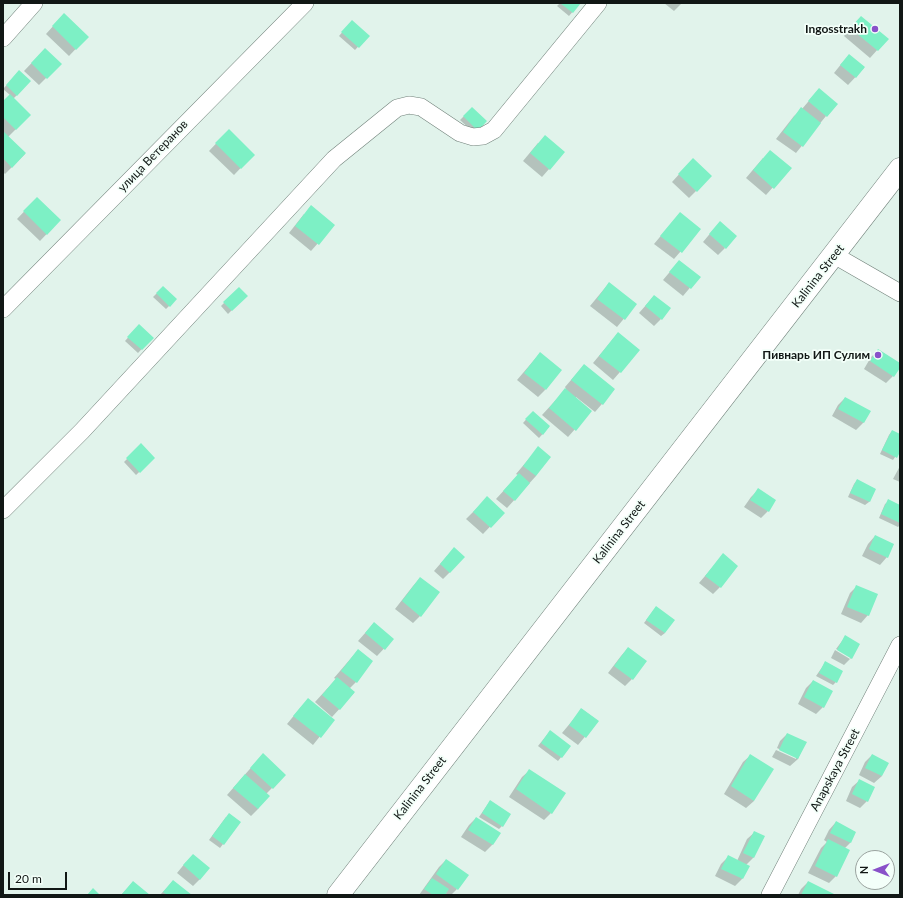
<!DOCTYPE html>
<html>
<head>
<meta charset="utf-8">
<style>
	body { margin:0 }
	#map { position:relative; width:903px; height:898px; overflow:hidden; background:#e1f3eb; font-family:Lato,sans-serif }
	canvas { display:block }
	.frame { position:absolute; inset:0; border:4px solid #111715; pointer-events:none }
	.north { position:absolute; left:855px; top:850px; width:40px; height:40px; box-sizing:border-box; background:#f3fff9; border:1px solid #99a29e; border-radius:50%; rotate:270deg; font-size:11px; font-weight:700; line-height:16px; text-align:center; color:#111715 }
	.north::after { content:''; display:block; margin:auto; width:14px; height:18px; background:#8951c9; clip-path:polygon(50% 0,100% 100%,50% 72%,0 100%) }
	.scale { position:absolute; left:8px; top:872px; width:59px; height:18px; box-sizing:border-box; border:2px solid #111715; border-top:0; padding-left:5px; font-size:12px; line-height:14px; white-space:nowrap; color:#111715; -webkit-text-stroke:3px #f3fff9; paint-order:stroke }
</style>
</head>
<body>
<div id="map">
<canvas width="903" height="898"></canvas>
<div class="frame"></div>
<div class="north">N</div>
<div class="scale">20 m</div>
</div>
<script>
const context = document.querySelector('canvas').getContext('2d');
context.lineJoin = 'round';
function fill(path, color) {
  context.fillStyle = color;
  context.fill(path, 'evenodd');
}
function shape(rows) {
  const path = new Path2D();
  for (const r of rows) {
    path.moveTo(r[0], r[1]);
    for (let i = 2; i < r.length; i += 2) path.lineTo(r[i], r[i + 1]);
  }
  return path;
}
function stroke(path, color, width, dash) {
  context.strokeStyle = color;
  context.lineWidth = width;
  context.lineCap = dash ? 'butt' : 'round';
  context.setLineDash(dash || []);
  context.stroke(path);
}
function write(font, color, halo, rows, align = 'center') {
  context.font = font + ' Lato,sans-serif';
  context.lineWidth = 3.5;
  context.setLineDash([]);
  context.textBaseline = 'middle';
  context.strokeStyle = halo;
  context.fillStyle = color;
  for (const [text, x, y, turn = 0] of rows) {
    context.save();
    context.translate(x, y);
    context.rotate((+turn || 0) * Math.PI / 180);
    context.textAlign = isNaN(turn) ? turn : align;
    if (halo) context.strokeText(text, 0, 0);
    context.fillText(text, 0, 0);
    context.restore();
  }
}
fill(shape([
	[560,3,580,3,569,16,557,6],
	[664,3,682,3,674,11],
	[64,14,87,37,69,56,46,34],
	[352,21,368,36,355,50,339,36],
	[854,24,887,39,870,58,844,36],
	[45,49,60,64,39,85,24,71],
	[842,63,864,68,848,85,834,73],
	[19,72,17,95,13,99,30,115,8,137,25,154,5,174,3,172,3,102,10,95,3,89],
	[819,89,826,116,796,153,776,139,794,116,802,109],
	[472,108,486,121,474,133,460,120],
	[229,130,253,155,234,175,209,151],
	[538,143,564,152,542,177,523,161],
	[763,158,790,168,766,195,746,178],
	[693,159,711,176,689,198,672,182],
	[37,198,60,220,40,241,17,219],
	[680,213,700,229,674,259,654,244],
	[304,214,334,225,311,251,289,233],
	[713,230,725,248,718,255,703,242],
	[679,261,699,277,683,296,663,280],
	[609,283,636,304,617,327,590,306],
	[163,287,176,299,166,309,153,297],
	[239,288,246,296,228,314,221,306],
	[654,296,661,319,654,326,639,313],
	[139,325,152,338,138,353,125,341],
	[618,333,639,350,613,380,593,363],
	[879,350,900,364,893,376,886,383,864,369,871,357],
	[540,353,545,390,538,397,517,380],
	[584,365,614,390,595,412,576,397,575,398,591,411,568,437,542,415,566,389,565,387],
	[845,398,869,411,863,423,856,430,832,416,838,405],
	[530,415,549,427,539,438,523,423],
	[892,431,900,435,900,450,893,460,880,454,889,435],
	[141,445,154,458,136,475,124,462],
	[538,448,536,476,507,508,496,499,518,475,516,474],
	[900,466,900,482,893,479],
	[857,480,875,489,869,502,865,505,848,497,854,484],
	[758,490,768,511,761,518,744,507,751,497],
	[889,501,900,506,900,525,898,527,879,518,885,504],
	[480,505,503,513,483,534,466,519],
	[875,536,887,557,880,565,862,556,868,544],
	[723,555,720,587,713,594,699,583],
	[447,556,450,572,443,579,434,571],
	[420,578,420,616,413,623,395,609,413,586],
	[857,586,868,615,861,623,841,614,850,593],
	[656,607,665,633,661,636,644,623],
	[374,623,393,639,377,656,358,641],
	[845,637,851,658,844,665,831,658,835,650,850,659,850,656,836,649],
	[628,648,632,679,625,686,608,673,621,656],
	[358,650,356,682,349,689,354,693,332,717,315,702,336,679,334,678],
	[825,663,836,682,833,685,816,676],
	[813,681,823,707,816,714,798,704,806,688],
	[301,707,333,720,313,745,287,724],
	[582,709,598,721,578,745,562,733],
	[550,731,570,746,558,761,538,746],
	[787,734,805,743,798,759,790,766,772,757,776,750,796,759,796,757,777,748,780,741],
	[751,755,754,801,746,808,724,794,743,762],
	[872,755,882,776,874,783,859,775,865,762],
	[256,762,285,775,266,794,258,809,251,816,227,795],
	[530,770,551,813,544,820,509,797,522,777],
	[860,780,867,801,860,808,846,801,852,787],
	[490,801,502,826,499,829,479,817],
	[226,817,240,822,220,848,209,840],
	[476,818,499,833,492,845,485,852,461,837,469,825],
	[836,822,855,832,850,843,844,849,836,876,829,883,808,873,821,848,827,842,824,840,829,830],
	[755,832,764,837,753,858,746,865,742,879,735,886,715,876,721,864,728,857,737,861,747,839],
	[446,860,457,889,451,895,448,895,445,893,443,895,419,895,439,867],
	[186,862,200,879,193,886,177,873],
	[173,881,190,895,160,895],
	[133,882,148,895,121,895],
	[808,882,833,895,798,895,801,889]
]), '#0003');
fill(shape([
	[560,3,581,3,573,13],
	[64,13,89,37,76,50,52,26],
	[861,16,889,39,878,51,850,28],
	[352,20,370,36,359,48,341,32],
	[45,48,62,64,47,79,31,63],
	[849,54,865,67,856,78,840,65],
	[19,70,31,81,17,96,6,85],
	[819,88,838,104,827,117,808,101],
	[10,94,31,115,16,130,3,117,3,101],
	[472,107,487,121,478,131,463,116],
	[801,107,821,123,803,147,783,132],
	[229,129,255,155,241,169,215,143],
	[3,131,26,153,12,168,3,158],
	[545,135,565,152,550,170,530,153],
	[770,150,792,168,774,189,753,170],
	[693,158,712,176,697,192,678,174],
	[37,197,61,220,47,235,23,211],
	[311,205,335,225,319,245,295,226],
	[680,212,701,229,682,253,660,236],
	[720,221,737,236,726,249,709,234],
	[679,260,701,277,691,289,669,272],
	[609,282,637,304,625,320,597,299],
	[163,286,177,299,170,307,156,293],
	[239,287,248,296,232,311,223,302],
	[654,295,671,308,662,320,645,306],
	[139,324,154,338,142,350,127,337],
	[618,332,640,350,621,373,599,356],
	[878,349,900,363,900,368,894,377,870,361],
	[540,352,562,370,546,390,524,373],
	[584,364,615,389,603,405,571,380],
	[565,388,592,411,576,431,549,408],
	[845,397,871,411,864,423,838,409],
	[533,411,550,426,543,435,525,419],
	[892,430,900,434,900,452,897,458,882,450],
	[141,443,155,458,140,473,126,458],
	[538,446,551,457,536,476,523,466],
	[519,473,530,483,515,501,503,491],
	[857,479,876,489,870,502,850,493],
	[758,488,776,500,769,512,750,500],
	[487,496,505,513,491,528,473,512],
	[888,499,900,505,900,523,881,514],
	[875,535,894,544,888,558,869,549],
	[454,547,465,557,450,573,440,564],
	[723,553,738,566,721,588,705,576],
	[420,577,440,592,421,617,402,601],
	[856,585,878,594,869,616,847,607],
	[656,606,675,620,665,633,646,620],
	[374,622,394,639,385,650,365,633],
	[845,635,860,644,852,659,837,650],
	[628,647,647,661,633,680,614,666],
	[358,649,373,661,357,683,341,671],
	[825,661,843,671,837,683,819,673],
	[337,677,355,692,340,710,322,695],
	[813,680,833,691,824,708,804,697],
	[308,698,335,720,321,738,293,716],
	[581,708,599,721,586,738,569,725],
	[550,730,571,746,562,758,541,743],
	[787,733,807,742,798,759,779,750],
	[263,753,286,775,273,789,250,768],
	[750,754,774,769,754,801,731,786],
	[872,754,889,763,882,776,865,768],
	[529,769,566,793,552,814,516,789],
	[245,774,270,796,258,809,233,788],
	[859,779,875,787,868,802,852,794],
	[490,800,511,814,503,827,482,813],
	[229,813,241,822,224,845,212,836],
	[476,817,501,833,493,845,468,830],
	[836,821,856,832,851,843,830,833],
	[754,831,765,836,754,858,743,853],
	[828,839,850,850,837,877,815,866],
	[193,854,210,868,200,880,183,865],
	[728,855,750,866,743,879,721,869],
	[446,859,469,875,458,890,436,874],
	[432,878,449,889,445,895,433,895,424,889],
	[173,880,192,895,167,895,163,892],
	[133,881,150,895,122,894],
	[808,881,836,895,801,895],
	[93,888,100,895,87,895]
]), '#7df0c5');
const minor = shape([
	[3,38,34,3],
	[834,255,900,293],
	[3,309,305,3],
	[3,510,82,431,334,159,397,108,409,105,421,107,460,133,473,137,483,136,494,130,598,3],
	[770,895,900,645]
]);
const secondary = shape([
	[338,895,900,169]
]);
stroke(minor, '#71817a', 18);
stroke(secondary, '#71817a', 23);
stroke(minor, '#fff', 17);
stroke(secondary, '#fff', 22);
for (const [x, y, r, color] of [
	[875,29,4,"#8951c9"],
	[878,355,4,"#8951c9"]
]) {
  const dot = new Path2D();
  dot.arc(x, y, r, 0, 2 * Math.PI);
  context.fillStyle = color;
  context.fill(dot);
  stroke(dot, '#f3fff9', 1.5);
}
write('bold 12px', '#111715', '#f3fff9', [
	["Ingosstrakh",867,29],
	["Пивнарь ИП Сулим",870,355]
], 'right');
write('12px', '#111715', '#f3fff9', [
	["улица Ветеранов",153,156,-46],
	["Kalinina Street",818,276,-52],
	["Kalinina Street",619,532,-52],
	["Anapskaya Street",835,770,-62],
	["Kalinina Street",420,788,-52]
]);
</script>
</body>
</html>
